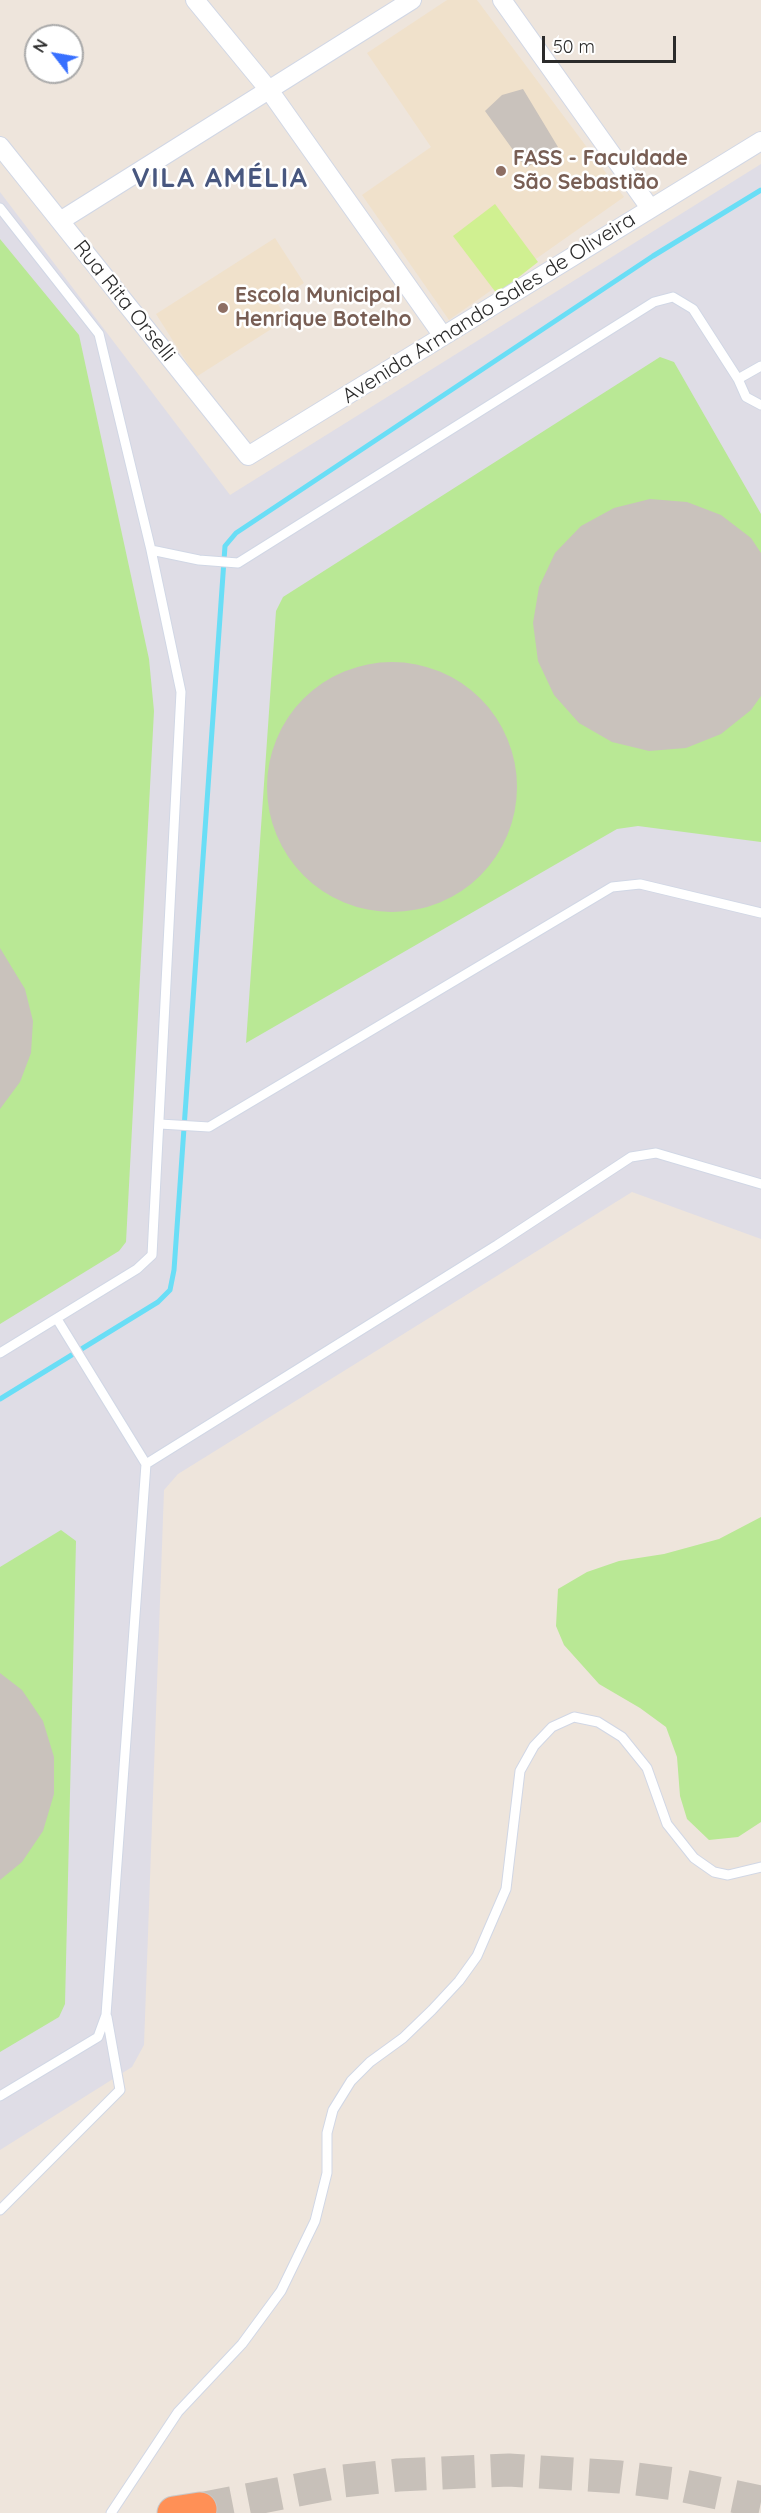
<!DOCTYPE html>
<html>
<head>
<meta charset="utf-8">
<style>
	body { margin:0 }
	#map { position:relative; width:761px; height:2513px; overflow:hidden; background:#eee5dc; font-family:Quicksand,sans-serif }
	canvas { display:block }
	.north { position:absolute; left:24px; top:24px; width:60px; height:60px; box-sizing:border-box; background:#fff; border:2px solid #aaa; border-radius:50%; rotate:301deg; font-size:16px; font-weight:700; line-height:24px; text-align:center; color:#2b2b2b }
	.north::after { content:''; display:block; margin:auto; width:21px; height:27px; background:#3870ff; clip-path:polygon(50% 0,100% 100%,50% 72%,0 100%) }
	.scale { position:absolute; left:542px; top:36px; width:134px; height:27px; box-sizing:border-box; border:3px solid #2b2b2b; border-top:0; padding-left:8px; font-size:18px; line-height:21px; white-space:nowrap; color:#2b2b2b; -webkit-text-stroke:4px #fff; paint-order:stroke }
</style>
</head>
<body>
<div id="map">
<canvas width="761" height="2513"></canvas>
<div class="north">N</div>
<div class="scale">50 m</div>
</div>
<script>
const context = document.querySelector('canvas').getContext('2d');
context.lineJoin = 'round';
function fill(path, color) {
  context.fillStyle = color;
  context.fill(path, 'evenodd');
}
function shape(rows) {
  const path = new Path2D();
  for (const r of rows) {
    if (r.length === 3) {
      path.moveTo(r[0] + r[2], r[1]);
      path.arc(r[0], r[1], r[2], 0, 2 * Math.PI);
      continue;
    }
    path.moveTo(r[0], r[1]);
    for (let i = 2; i < r.length; i += 2) path.lineTo(r[i], r[i + 1]);
  }
  return path;
}
function stroke(path, color, width, dash) {
  context.strokeStyle = color;
  context.lineWidth = width;
  context.lineCap = dash ? 'butt' : 'round';
  context.setLineDash(dash || []);
  context.stroke(path);
}
function write(font, color, halo, rows, align = 'center') {
  context.font = font + ' Quicksand,sans-serif';
  context.lineWidth = 5;
  context.setLineDash([]);
  context.textBaseline = 'middle';
  context.strokeStyle = halo;
  context.fillStyle = color;
  for (const [text, x, y, turn = 0] of rows) {
    context.save();
    context.translate(x, y);
    context.rotate((+turn || 0) * Math.PI / 180);
    context.textAlign = isNaN(turn) ? turn : align;
    if (halo) context.strokeText(text, 0, 0);
    context.fillText(text, 0, 0);
    context.restore();
  }
}
fill(shape([
	[761,164,761,1239,632,1192,178,1474,164,1490,144,2045,132,2067,0,2150,0,192,230,495]
]), '#dfdde6');
fill(shape([
	[447,0,477,0,624,197,449,320,362,195,431,147,367,53],
	[275,238,304,283,276,301,287,319,196,377,156,314]
]), '#f0e1cb');
fill(shape([
	[0,239,79,335,149,659,154,711,126,1242,119,1251,0,1324],
	[660,357,674,362,761,514,761,842,638,826,617,829,246,1043,276,611,283,597],
	[761,1517,761,1822,738,1837,709,1840,687,1819,680,1796,677,1757,666,1727,640,1708,599,1684,564,1645,556,1626,558,1589,587,1572,619,1561,664,1554,719,1539],
	[61,1530,76,1541,65,2004,59,2017,0,2052,0,1567]
]), '#b9e895');
fill(shape([
	[495,204,538,262,497,294,453,236]
]), '#d0f091');
stroke(shape([
	[0,1399,158,1302,170,1290,174,1270,225,546,236,533,653,256,761,190]
]), '#69def6', 5);
fill(shape([
	[523,89,558,147,526,168,485,111,502,95],
	[650,499,687,502,721,515,751,538,761,553,761,696,751,710,721,734,686,748,649,751,612,742,579,723,554,695,538,661,533,623,539,587,555,553,581,526,614,508],
	[392,787,125],
	[0,948,25,989,33,1021,31,1053,20,1082,0,1109],
	[0,1673,22,1690,43,1721,54,1757,54,1794,43,1831,22,1862,0,1880]
]), '#c9c2bc');
stroke(shape([
	[200,2509,344,2481,398,2475,509,2470,620,2477,675,2484,761,2502]
]), '#c7c0b9', 33, [33, 16]);
const lane = shape([
	[0,208,99,334,151,550,199,560,238,563,654,302,673,297,693,309,738,379,746,397,761,405],
	[738,379,761,366],
	[160,1124,209,1127,612,887,640,884,761,913],
	[57,1319,146,1464,497,1245,631,1157,656,1153,761,1184],
	[0,1353,137,1269,152,1255,181,692,151,550],
	[0,2096,98,2037,106,2015,146,1464],
	[0,2210,120,2090,107,2017],
	[111,2513,178,2412,242,2344,281,2291,315,2221,327,2173,327,2133,333,2110,351,2081,370,2062,403,2038,432,2010,459,1981,477,1956,506,1889,520,1771,534,1746,552,1727,574,1717,598,1722,622,1737,647,1768,667,1824,694,1858,714,1872,728,1875,761,1867]
]);
const street = shape([
	[195,0,269,90,443,336],
	[502,0,650,208],
	[0,146,248,456,761,141],
	[60,221,412,0]
]);
const highway = shape([
	[174,2513,200,2509]
]);
stroke(lane, '#d1d7e5', 11);
stroke(street, '#d1d7e5', 20);
stroke(highway, '#c8c8c8', 35);
stroke(lane, '#fff', 9);
stroke(street, '#fff', 18);
stroke(highway, '#ff9056', 33);
for (const [x, y, r, color] of [
	[501,171,6,"#8d6e63"],
	[223,308,6,"#8d6e63"]
]) {
  const dot = new Path2D();
  dot.arc(x, y, r, 0, 2 * Math.PI);
  context.fillStyle = color;
  context.fill(dot);
  stroke(dot, '#fff', 2);
}
write('bold 21px', '#785e54', '#fff', [
	["FASS - Faculdade",513,159],
	["São Sebastião",513,183],
	["Escola Municipal",235,296],
	["Henrique Botelho",235,320]
], 'left');
write('21px', '#2b2b2b', '#fff', [
	["Rua Rita Orselli",124,301,51],
	["Avenida Armando Sales de Oliveira",489,308,-32]
]);
context.letterSpacing = '1.5px';
write('bold 27px', '#48577f', '#fff', [
	["VILA AMÉLIA",220,179]
]);
context.letterSpacing = '0px';
</script>
</body>
</html>
